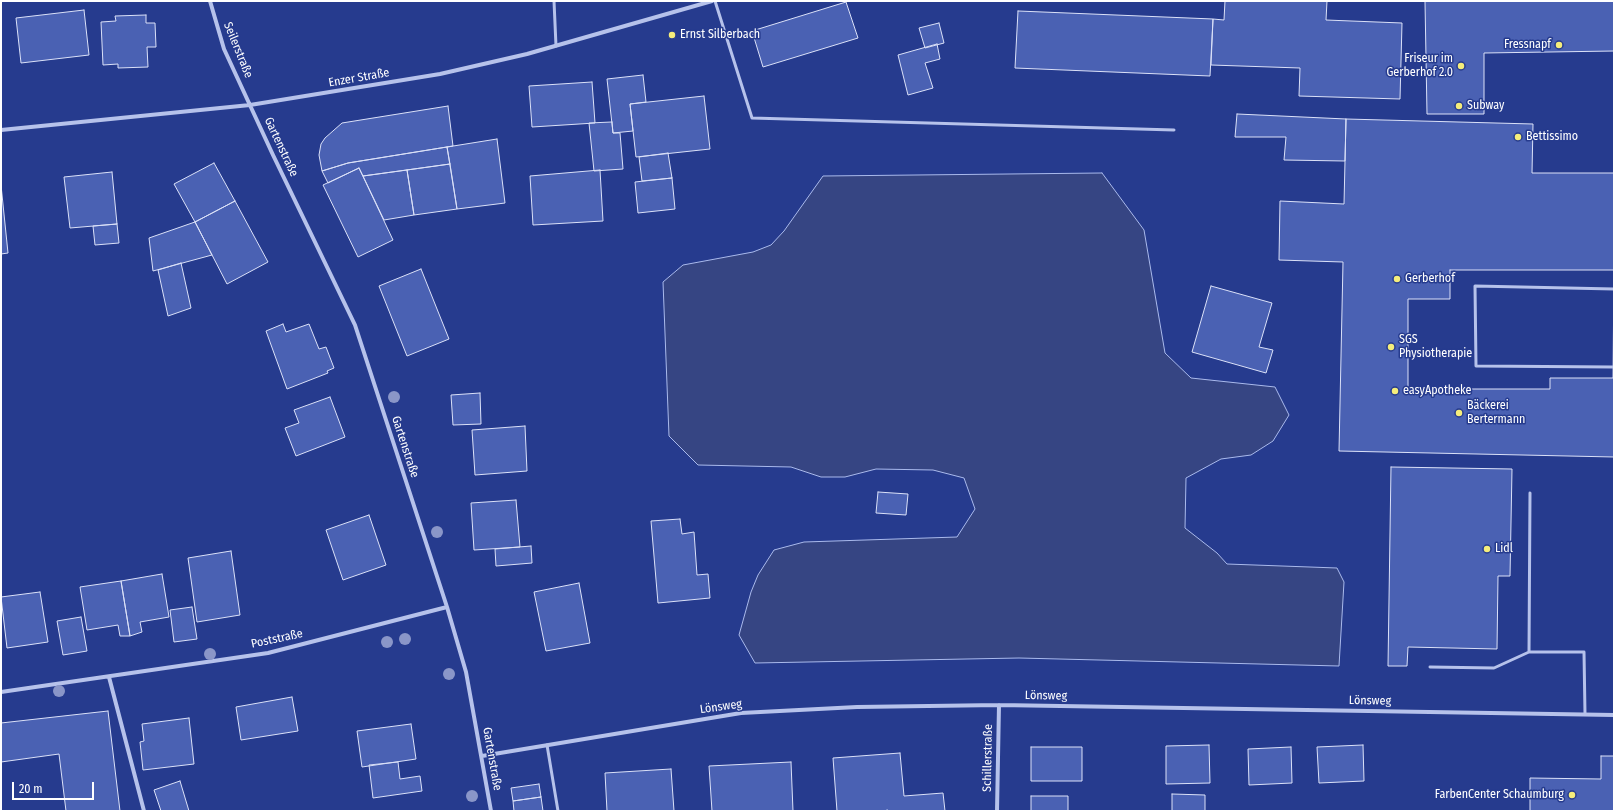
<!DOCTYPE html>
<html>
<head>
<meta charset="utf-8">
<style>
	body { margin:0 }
	#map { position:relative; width:1615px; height:812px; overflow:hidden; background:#263b8e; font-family:"Fira Sans Condensed",sans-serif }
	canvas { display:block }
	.frame { position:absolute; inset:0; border:2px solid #fff; pointer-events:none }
	.scale { position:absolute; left:12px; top:782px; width:82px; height:18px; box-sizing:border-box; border:2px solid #fff; border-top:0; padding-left:5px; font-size:12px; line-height:14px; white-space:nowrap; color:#fff; -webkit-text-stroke:3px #263b8e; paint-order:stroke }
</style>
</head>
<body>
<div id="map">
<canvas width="1615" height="812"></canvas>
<div class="frame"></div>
<div class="scale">20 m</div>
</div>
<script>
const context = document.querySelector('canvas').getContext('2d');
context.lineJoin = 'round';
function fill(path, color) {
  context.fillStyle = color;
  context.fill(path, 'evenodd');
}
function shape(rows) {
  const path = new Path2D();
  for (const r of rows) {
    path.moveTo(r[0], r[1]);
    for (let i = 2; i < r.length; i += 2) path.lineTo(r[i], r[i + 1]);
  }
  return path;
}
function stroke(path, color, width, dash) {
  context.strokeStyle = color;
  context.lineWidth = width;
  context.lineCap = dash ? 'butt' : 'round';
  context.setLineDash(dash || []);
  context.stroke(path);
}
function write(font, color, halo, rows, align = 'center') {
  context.font = font + ' "Fira Sans Condensed",sans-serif';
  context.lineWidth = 3;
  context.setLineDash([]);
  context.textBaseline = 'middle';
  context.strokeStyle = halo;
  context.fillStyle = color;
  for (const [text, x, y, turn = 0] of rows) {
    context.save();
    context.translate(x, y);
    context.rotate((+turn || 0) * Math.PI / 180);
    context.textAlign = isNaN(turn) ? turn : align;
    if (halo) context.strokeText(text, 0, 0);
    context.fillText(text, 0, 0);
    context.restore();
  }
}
const water = shape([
	[1102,173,1144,230,1165,353,1191,378,1275,387,1289,415,1273,441,1251,455,1221,459,1186,478,1185,528,1217,553,1227,564,1337,568,1344,582,1339,666,1019,658,755,663,739,635,751,592,758,575,774,550,804,542,957,537,975,509,964,478,933,470,876,469,845,477,821,477,791,467,698,465,669,436,663,282,683,265,753,252,771,245,784,231,823,176,1102,173]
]);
fill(water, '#364583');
stroke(water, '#aabaec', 1);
const building = shape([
	[1225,1,1327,1,1326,20,1402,23,1400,99,1299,96,1300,68,1211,65,1213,19,1224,20,1225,1],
	[1425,1,1614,1,1614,51,1484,53,1484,114,1427,114,1425,1],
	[846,2,858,38,763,67,752,31,846,2],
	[84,10,89,55,21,63,16,18,84,10],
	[1018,11,1213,19,1210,76,1015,68,1018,11],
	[146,15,146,23,155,23,156,47,147,47,148,67,118,68,118,64,103,65,101,22,116,21,115,16,146,15],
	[939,23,944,43,925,48,919,28,939,23],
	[937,44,940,59,925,63,933,88,908,95,898,55,937,44],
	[643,75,646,102,630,104,633,131,613,133,607,79,643,75],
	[592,82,595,123,532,127,529,86,592,82],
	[704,96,710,149,636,157,630,104,704,96],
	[448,106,453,146,348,163,322,171,319,155,321,144,325,138,342,123,448,106],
	[1237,114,1346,119,1345,161,1284,160,1286,137,1235,137,1237,114],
	[1346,119,1533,124,1532,173,1614,173,1614,457,1339,451,1343,262,1279,260,1280,201,1344,204,1346,119],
	[1450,270,1614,270,1613,378,1550,378,1550,389,1408,389,1408,299,1450,299,1450,270],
	[612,122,613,133,620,133,623,169,594,171,589,123,612,122],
	[497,139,505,203,457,209,447,147,497,139],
	[447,147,450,164,363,176,359,168,328,183,322,171,348,163,447,147],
	[668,153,672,178,642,181,639,157,668,153],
	[214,163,235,201,195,222,174,184,214,163],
	[450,164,457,209,414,215,407,170,450,164],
	[359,168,393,240,358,257,323,185,359,168],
	[407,170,414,215,384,220,363,176,407,170],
	[600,170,603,221,533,225,530,176,600,170],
	[112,172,117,224,70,228,64,177,112,172],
	[672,178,675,209,638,213,635,182,672,178],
	[1,185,8,253,1,254,1,185],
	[235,201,268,262,227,284,195,222,235,201],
	[195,222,212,255,153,271,149,238,195,222],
	[117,224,119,243,95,245,93,226,117,224],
	[181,263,191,308,168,316,158,270,181,263],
	[421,269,449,339,407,356,379,286,421,269],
	[1211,286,1272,303,1259,347,1273,350,1266,373,1192,352,1211,286],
	[283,324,286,332,309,324,319,349,326,347,334,368,327,371,328,373,287,389,266,331,283,324],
	[480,393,481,424,453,425,451,395,480,393],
	[330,397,345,437,296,456,285,428,299,423,294,410,330,397],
	[525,426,527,471,475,475,472,430,525,426],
	[1391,467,1512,469,1510,576,1498,576,1497,649,1408,647,1407,666,1388,666,1391,467],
	[878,492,908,494,906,515,876,513,878,492],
	[516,500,520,547,474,550,471,503,516,500],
	[369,515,386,565,343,580,326,530,369,515],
	[680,519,682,534,694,532,697,575,708,574,710,598,658,603,651,521,680,519],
	[531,546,532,563,496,566,495,549,531,546],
	[231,551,240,615,197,622,188,558,231,551],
	[162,574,169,617,140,622,142,632,130,636,121,581,162,574],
	[121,581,130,636,120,636,118,625,87,630,80,587,121,581],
	[579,583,590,643,546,651,534,592,579,583],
	[40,592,48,642,7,648,1,597,40,592],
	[192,607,197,639,174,642,170,610,192,607],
	[81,617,87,651,63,655,57,621,81,617],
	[292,697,298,731,241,740,236,707,292,697],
	[108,711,120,811,66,811,59,754,1,762,1,723,108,711],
	[189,718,194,764,143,770,140,742,144,741,142,724,189,718],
	[411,724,416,759,362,767,357,731,411,724],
	[1209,745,1210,783,1166,784,1166,746,1209,745],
	[1363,745,1364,781,1319,783,1317,747,1363,745],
	[1031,747,1082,747,1082,781,1031,781,1031,747],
	[1291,747,1292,783,1249,785,1248,749,1291,747],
	[900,753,904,796,943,793,945,811,837,811,833,758,900,753],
	[1601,756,1614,756,1614,811,1530,811,1530,778,1601,779,1601,756],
	[398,762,400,779,420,776,422,791,373,798,369,765,398,762],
	[791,762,793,811,712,811,709,766,791,762],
	[671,769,674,811,607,811,605,773,671,769],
	[180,781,189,811,161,811,154,790,180,781],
	[539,784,541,797,513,801,511,788,539,784],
	[1172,794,1205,795,1205,811,1172,811,1172,794],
	[1031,796,1068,796,1068,811,1031,811,1031,796],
	[541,797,543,811,514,811,513,801,541,797]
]);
fill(building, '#4a61b3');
stroke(building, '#dbe1f8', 1);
stroke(shape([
	[887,811,888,810]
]), '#b6c2eb', 2.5, [2, 3]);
stroke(shape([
	[554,1,556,46],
	[715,1,752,118,1174,130],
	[1613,367,1476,366,1475,286,1614,289],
	[1530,493,1529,652,1584,652,1585,714],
	[1430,667,1494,668,1529,652],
	[547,745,558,811]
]), '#b6c2eb', 3);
stroke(shape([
	[210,1,224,49,273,155,355,325,447,607,466,672,491,811],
	[1,130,250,105,440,74,527,54,712,1],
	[109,677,144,811],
	[1,692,268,653,447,607],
	[482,756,741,713,857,707,999,705,1614,715],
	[997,811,999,705]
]), '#b6c2eb', 4);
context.fillStyle = '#8a96c8';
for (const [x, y] of [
	[394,397],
	[437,532],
	[405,639],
	[387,642],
	[210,654],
	[449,674],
	[59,691],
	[472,796]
]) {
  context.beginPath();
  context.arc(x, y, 6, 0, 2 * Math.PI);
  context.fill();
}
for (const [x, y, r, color] of [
	[672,35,4,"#f5ed7b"],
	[1559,45,4,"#f5ed7b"],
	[1461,66,4,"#f5ed7b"],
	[1459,106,4,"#f5ed7b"],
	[1518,137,4,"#f5ed7b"],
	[1397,279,4,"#f5ed7b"],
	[1391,347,4,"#f5ed7b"],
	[1395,391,4,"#f5ed7b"],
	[1459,413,4,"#f5ed7b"],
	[1487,549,4,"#f5ed7b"],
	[1572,795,4,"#f5ed7b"]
]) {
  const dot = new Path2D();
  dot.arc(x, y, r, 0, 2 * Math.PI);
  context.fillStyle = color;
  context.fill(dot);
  stroke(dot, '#263b8e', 1.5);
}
write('12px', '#fff', '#263b8e', [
	["Ernst Silberbach",680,35],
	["Fressnapf",1551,45,"right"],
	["Friseur im",1453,59,"right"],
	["Gerberhof 2.0",1453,73,"right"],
	["Subway",1467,106],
	["Bettissimo",1526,137],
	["Gerberhof",1405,279],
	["SGS",1399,340],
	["Physiotherapie",1399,354],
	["easyApotheke",1403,391],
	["Bäckerei",1467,406],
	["Bertermann",1467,420],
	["Lidl",1495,549],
	["FarbenCenter Schaumburg",1564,795,"right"]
], 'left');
write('12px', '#fff', '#263b8e', [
	["Seilerstraße",238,50,68],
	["Enzer Straße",359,78,-10],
	["Gartenstraße",281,147,65],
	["Gartenstraße",405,447,72],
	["Poststraße",277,639,-12],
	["Lönsweg",1046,696,1],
	["Lönsweg",1370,701,1],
	["Lönsweg",721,707,-8],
	["Schillerstraße",988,758,-89],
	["Gartenstraße",492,759,80]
]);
</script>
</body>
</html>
